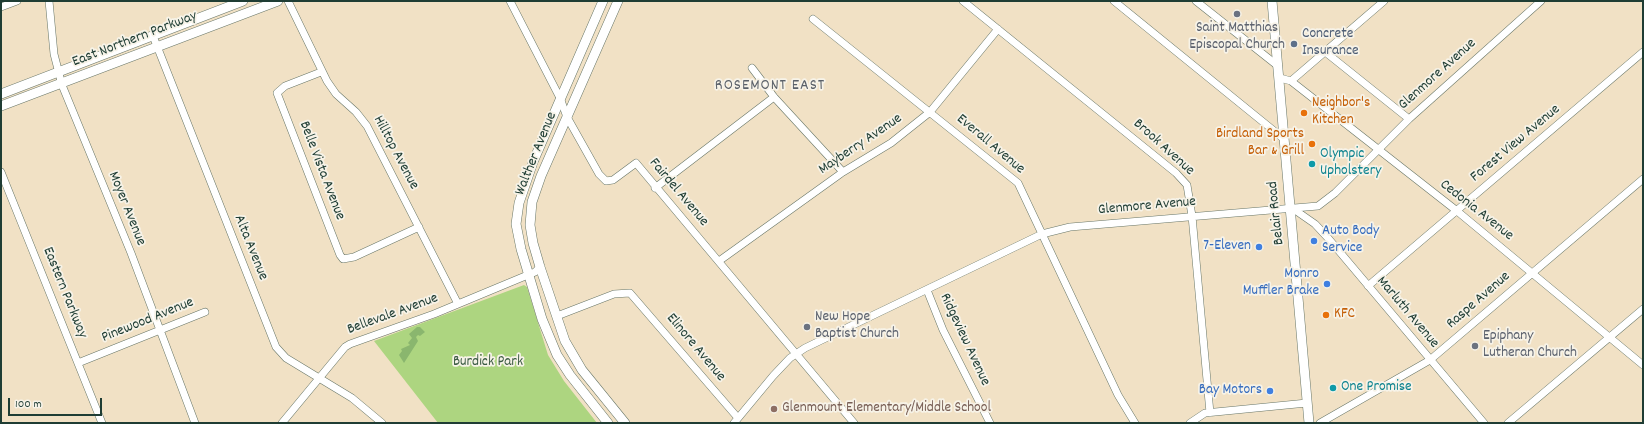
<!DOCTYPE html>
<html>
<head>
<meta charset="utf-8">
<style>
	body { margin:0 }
	#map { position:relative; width:1644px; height:424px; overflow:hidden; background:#f1e1c5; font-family:Dekko,sans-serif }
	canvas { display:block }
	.frame { position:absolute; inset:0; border:2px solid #1f3d34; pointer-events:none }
	.scale { position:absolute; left:8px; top:398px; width:94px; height:18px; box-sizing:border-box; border:2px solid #1f3d34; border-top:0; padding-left:5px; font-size:12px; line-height:14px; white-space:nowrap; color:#1f3d34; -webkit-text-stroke:3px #f7f3e8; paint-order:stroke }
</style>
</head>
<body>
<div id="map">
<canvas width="1644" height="424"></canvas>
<div class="frame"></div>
<div class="scale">100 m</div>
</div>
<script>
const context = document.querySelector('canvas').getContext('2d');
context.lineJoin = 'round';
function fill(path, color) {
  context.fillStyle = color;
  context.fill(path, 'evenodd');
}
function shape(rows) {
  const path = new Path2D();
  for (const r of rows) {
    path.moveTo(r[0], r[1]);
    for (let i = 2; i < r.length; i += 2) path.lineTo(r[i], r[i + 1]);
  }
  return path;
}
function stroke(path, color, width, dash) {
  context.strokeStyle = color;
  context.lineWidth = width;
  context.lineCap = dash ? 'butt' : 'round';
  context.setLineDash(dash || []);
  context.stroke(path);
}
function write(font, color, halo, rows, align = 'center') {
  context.font = font + ' Dekko,sans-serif';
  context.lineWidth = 3.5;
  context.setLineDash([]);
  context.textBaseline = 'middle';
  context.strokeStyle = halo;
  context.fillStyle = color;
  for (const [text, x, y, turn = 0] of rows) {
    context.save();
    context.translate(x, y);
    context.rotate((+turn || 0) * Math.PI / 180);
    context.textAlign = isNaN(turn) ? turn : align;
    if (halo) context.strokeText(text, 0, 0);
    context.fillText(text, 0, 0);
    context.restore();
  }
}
fill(shape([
	[524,285,527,287,548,355,564,381,597,423,438,423,374,341]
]), '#add580');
fill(shape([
	[417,327,420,327,425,332,420,336,418,335,416,337,418,341,404,363,399,355,402,351,401,349,410,345,408,343,412,338,409,334]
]), '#8ab66e');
const minor = shape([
	[49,1,54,54,62,85,131,253,195,423],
	[288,1,327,81,336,94,356,112,367,126,458,304],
	[510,1,560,98,567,117,599,174,606,181,613,180,636,163,854,423],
	[963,1,1176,173,1187,185,1192,216,1210,413],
	[1114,1,1284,139],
	[1196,1,1278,66],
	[1,7,17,1],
	[813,19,1018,183,1118,395,1135,423],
	[153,36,276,347,286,358,352,398,382,423],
	[1324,51,1409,119],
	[752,68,774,97,843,172],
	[321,72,285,86,277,93,340,255,343,259,354,257,419,227],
	[1280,78,1291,81,1457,211,1643,365],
	[1291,81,1384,1],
	[1,172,102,423],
	[655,188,774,97],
	[1292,208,1315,224,1328,238,1484,423],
	[719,261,843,172,891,143,930,112,998,29],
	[1368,286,1643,52],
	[927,290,943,330,990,423],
	[557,316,614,294,630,293,738,418],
	[78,363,205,312],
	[282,423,345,347,350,344,434,314,535,272,540,267],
	[734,423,773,376,790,358,805,348,1042,234,1070,227,1318,206,1335,193,1409,119,1541,1],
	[1190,423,1205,413,1307,403],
	[1320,423,1430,360,1643,179],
	[1508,423,1643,309]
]);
const major = shape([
	[603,1,533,162,519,203,516,224,521,249,542,319,557,355,570,375,608,423],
	[618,1,541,176,532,202,530,225,533,243,540,267,565,341,582,370,625,423],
	[1272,1,1309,423],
	[1,94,243,1],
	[1,106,278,1]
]);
stroke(minor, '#687667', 8);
stroke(major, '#687667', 10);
stroke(minor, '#fff', 7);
stroke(major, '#fff', 9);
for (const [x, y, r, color] of [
	[1237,14,4,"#6b7280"],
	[1294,44,4,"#5c6f8a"],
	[1304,113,4,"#e8710a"],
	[1312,144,4,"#e8710a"],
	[1312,164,4,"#0f9aa8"],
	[1314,241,4,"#3f7fe0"],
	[1259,247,4,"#3f7fe0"],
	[1327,284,4,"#3f7fe0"],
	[1326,315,4,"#e8710a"],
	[807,327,4,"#6b7280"],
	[1475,346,4,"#6b7280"],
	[1333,388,4,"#0f9aa8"],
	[1270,391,4,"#3f7fe0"],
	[774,409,4,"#8d6e63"]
]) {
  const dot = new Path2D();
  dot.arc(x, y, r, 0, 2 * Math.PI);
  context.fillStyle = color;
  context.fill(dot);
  stroke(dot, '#f7f3e8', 1.5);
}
write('15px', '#5b616d', '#f7f3e8', [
	["Saint Matthias",1237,29,"center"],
	["Episcopal Church",1237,46,"center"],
	["New Hope",815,318],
	["Baptist Church",815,335],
	["Epiphany",1483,337],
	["Lutheran Church",1483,354]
], 'left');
write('15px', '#4e5e75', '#f7f3e8', [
	["Concrete",1302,35],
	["Insurance",1302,52]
], 'left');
write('15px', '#1f3d34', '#f7f3e8', [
	["East Northern Parkway",135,40,-21],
	["Glenmore Avenue",1438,75,-42],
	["Forest View Avenue",1516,144,-40],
	["Mayberry Avenue",861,145,-34],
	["Everall Avenue",990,145,40],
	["Brook Avenue",1163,148,42],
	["Hilltop Avenue",395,153,62],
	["Walther Avenue",537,154,-68],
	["Belle Vista Avenue",321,171,69],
	["Fairdel Avenue",678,193,50],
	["Glenmore Avenue",1147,207,-5],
	["Moyer Avenue",126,209,68],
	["Cedonia Avenue",1476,211,38],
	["Belair Road",1277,213,-96],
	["Alta Avenue",250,248,68],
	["Eastern Parkway",64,293,68],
	["Raspe Avenue",1479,301,-41],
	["Marluth Avenue",1407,313,50],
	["Bellevale Avenue",393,315,-20],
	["Pinewood Avenue",148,321,-22],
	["Ridgeview Avenue",964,340,65],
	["Elinore Avenue",695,348,50]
]);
write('15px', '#c56008', '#f7f3e8', [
	["Neighbor's",1312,104],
	["Kitchen",1312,121],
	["Birdland Sports",1304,135,"right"],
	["Bar & Grill",1304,152,"right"],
	["KFC",1334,315]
], 'left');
write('15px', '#0d838f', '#f7f3e8', [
	["Olympic",1320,155],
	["Upholstery",1320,172],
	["One Promise",1341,388]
], 'left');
write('15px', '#366cbe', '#f7f3e8', [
	["Auto Body",1322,232,"left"],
	["Service",1322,249,"left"],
	["7-Eleven",1251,247],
	["Monro",1319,275],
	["Muffler Brake",1319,292],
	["Bay Motors",1262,391]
], 'right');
write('15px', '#3b5b43', '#f7f3e8', [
	["Burdick Park",488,363]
]);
write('15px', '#785e54', '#f7f3e8', [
	["Glenmount Elementary/Middle School",782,409]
], 'left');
context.letterSpacing = '1px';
write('16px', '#5b6169', '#f7f3e8', [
	["ROSEMONT EAST",770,87]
]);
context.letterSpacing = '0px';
</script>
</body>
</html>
